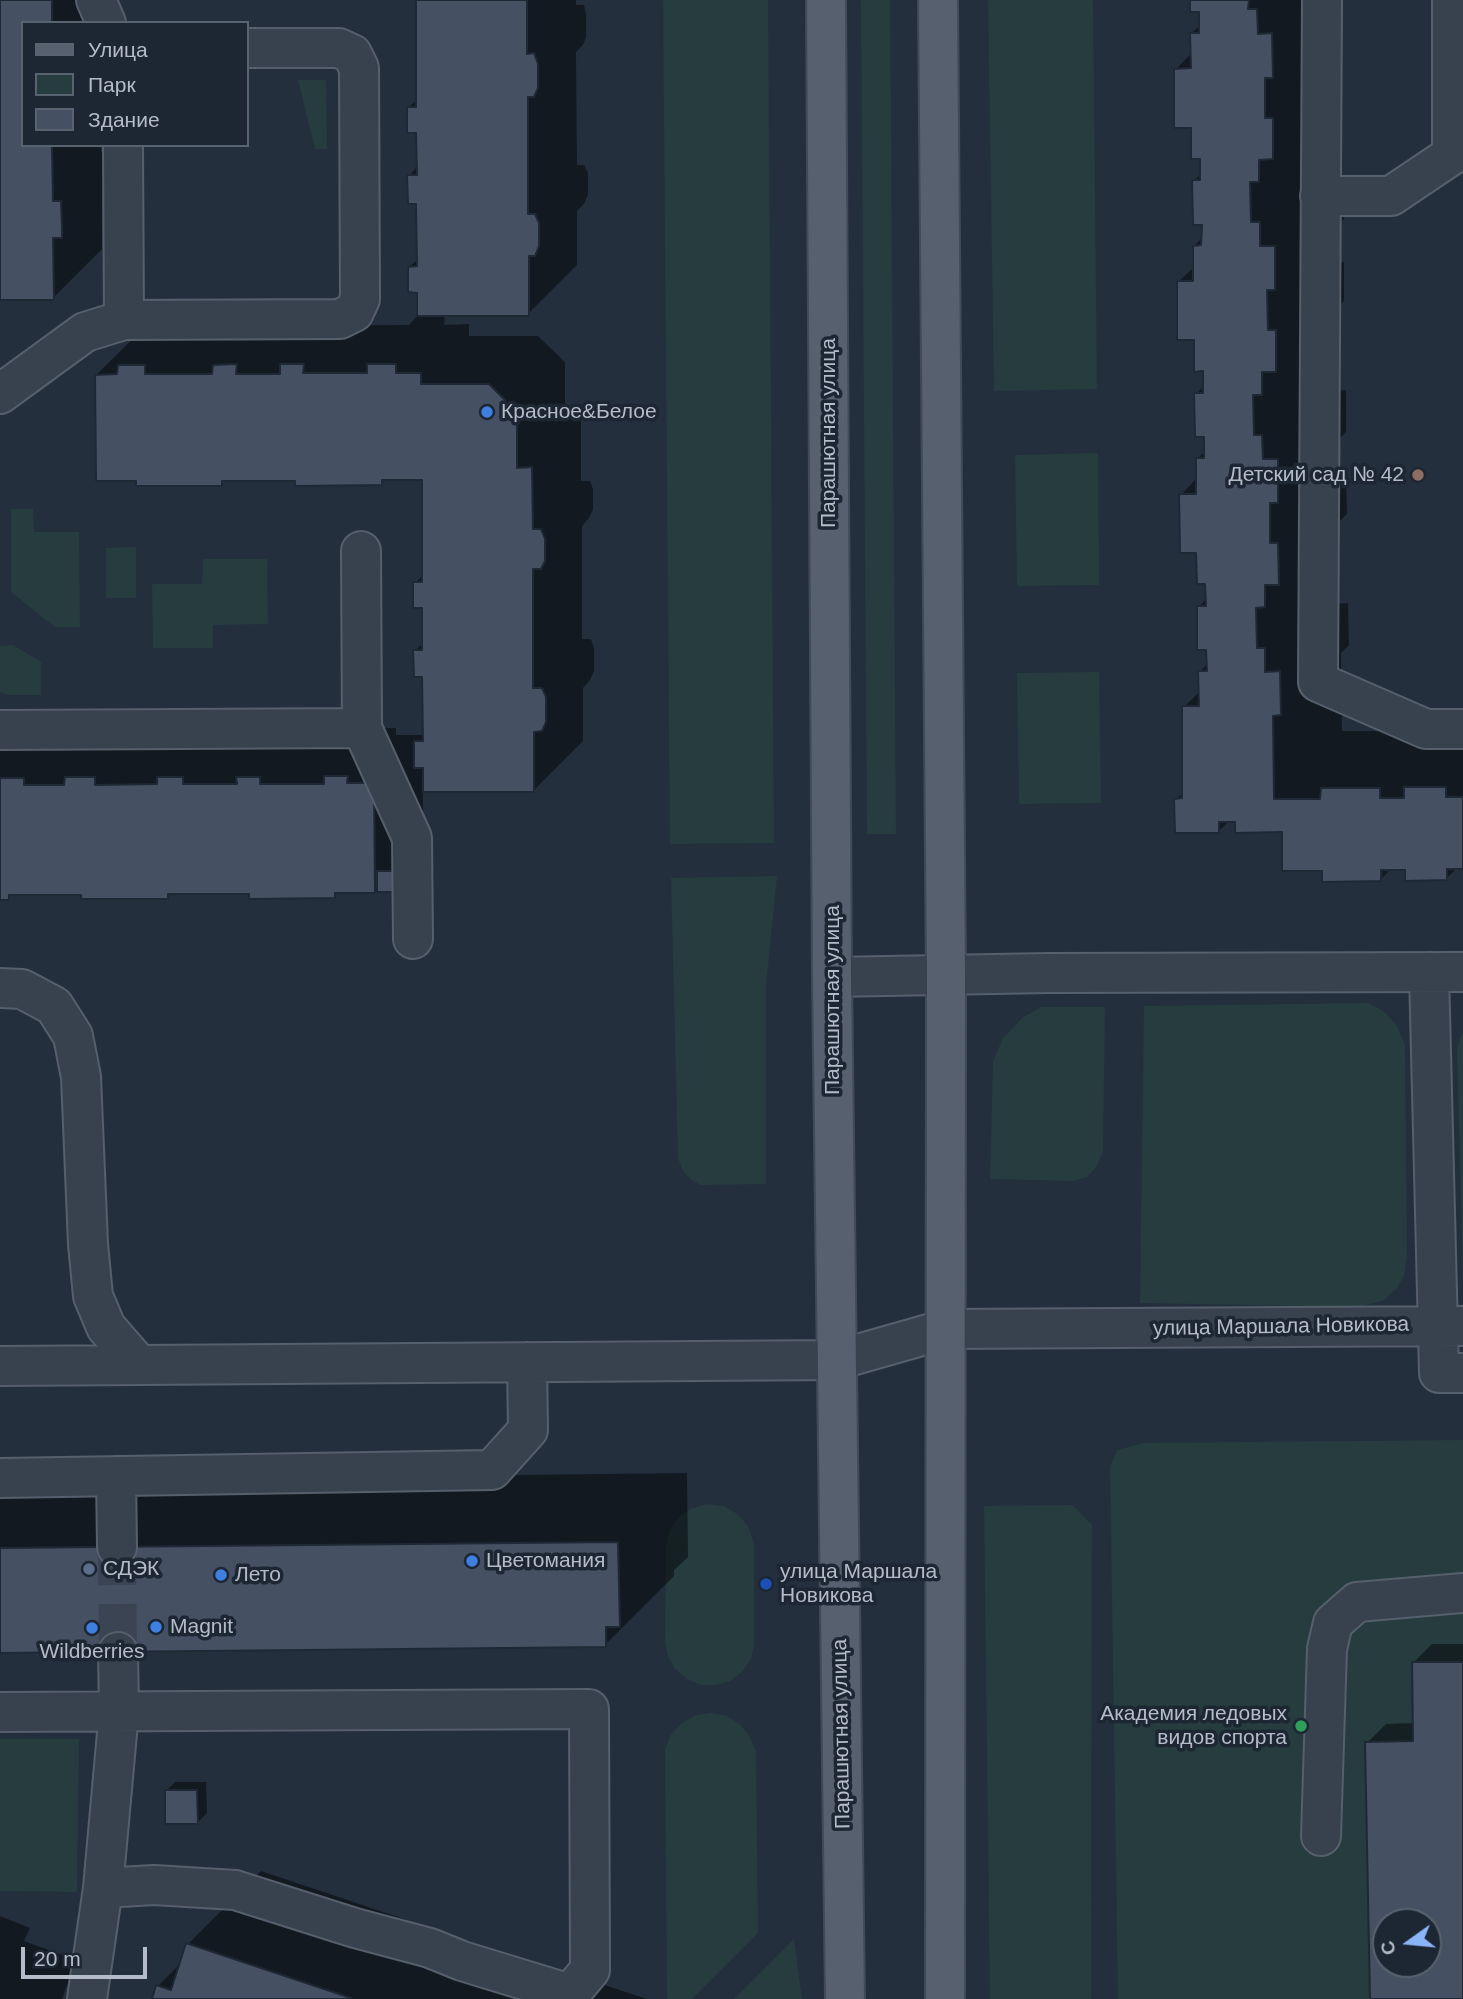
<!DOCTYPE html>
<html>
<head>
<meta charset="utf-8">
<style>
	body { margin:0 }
	#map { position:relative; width:1463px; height:1999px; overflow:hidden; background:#242f3e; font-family:Arial,sans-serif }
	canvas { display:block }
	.legend { position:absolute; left:21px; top:21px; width:228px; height:126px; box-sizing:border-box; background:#1d2633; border:2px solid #59626f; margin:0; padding:9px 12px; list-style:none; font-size:21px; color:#b4bcc9 }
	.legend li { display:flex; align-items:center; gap:14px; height:35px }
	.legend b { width:35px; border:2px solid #59626f }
	.north { position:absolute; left:1372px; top:1908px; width:70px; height:70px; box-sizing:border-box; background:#1d2633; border:2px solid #59626f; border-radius:50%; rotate:255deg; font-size:19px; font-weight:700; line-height:28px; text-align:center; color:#b4bcc9 }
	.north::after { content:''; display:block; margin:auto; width:24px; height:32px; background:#8ab4f8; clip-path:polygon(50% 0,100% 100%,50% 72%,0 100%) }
	.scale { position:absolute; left:21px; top:1947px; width:126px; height:32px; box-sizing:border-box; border:4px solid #b4bcc9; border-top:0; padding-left:9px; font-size:21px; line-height:24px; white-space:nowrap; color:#b4bcc9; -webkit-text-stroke:5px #1d2633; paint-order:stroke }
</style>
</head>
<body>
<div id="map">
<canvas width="1463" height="1999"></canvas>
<ul class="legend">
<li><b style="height:9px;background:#56606e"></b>Улица</li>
<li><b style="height:19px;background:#263c3f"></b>Парк</li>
<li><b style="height:19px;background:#455162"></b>Здание</li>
</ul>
<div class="north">С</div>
<div class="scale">20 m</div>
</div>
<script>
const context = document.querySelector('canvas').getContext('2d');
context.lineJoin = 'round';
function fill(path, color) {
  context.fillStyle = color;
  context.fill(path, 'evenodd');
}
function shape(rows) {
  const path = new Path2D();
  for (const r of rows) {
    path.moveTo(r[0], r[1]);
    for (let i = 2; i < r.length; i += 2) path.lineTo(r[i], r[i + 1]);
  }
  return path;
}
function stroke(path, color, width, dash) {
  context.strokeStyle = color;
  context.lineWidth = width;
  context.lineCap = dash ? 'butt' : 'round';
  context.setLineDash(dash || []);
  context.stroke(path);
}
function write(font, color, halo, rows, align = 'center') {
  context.font = font + ' Arial,sans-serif';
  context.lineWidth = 7;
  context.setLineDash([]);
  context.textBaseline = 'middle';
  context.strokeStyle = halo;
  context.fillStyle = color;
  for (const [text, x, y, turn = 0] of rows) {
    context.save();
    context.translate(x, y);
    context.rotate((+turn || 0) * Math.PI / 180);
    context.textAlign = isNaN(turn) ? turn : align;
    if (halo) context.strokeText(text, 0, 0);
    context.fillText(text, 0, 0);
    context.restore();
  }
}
fill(shape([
	[663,0,768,0,774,843,670,844],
	[861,0,890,0,896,834,867,834],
	[988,0,1093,0,1097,389,994,391],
	[298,80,326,80,327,149,315,149],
	[1098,453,1099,585,1017,586,1015,455],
	[11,509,33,509,34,532,79,532,80,627,55,627,11,592],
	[136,547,136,598,106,598,106,548],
	[203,559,267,559,268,624,213,625,213,648,153,648,152,584,202,584],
	[13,645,41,662,41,695,9,695,0,692,0,646],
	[1099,672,1101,803,1019,804,1017,673],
	[777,876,766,986,766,1184,701,1185,691,1180,683,1171,678,1158,671,878],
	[1369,1003,1385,1012,1397,1026,1405,1045,1407,1256,1404,1276,1397,1288,1384,1300,1360,1307,1140,1303,1144,1006],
	[1042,1007,1105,1007,1103,1151,1097,1166,1087,1177,1074,1181,990,1179,993,1061,1003,1038,1023,1017],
	[1463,1031,1463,1274,1457,1048],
	[1463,1440,1463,1999,1118,1999,1110,1467,1117,1450,1144,1443],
	[1386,1922,1428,1922,1428,1964,1386,1964],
	[708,1504,724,1506,739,1515,749,1528,754,1544,754,1645,751,1659,742,1672,730,1681,715,1685,701,1685,687,1679,675,1669,668,1656,665,1642,666,1547,669,1531,678,1517,692,1508],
	[1073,1505,1092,1525,1091,1999,990,1999,984,1506],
	[711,1713,727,1716,740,1724,750,1737,756,1752,758,1933,692,1999,667,1999,665,1749,671,1734,682,1723,696,1715],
	[0,1739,79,1739,77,1892,0,1891],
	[794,1939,802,1999,734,1999]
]), '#263c3f');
fill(shape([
	[0,0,109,0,109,23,23,23,23,145,101,145,101,152,110,152,110,187,102,195,102,249,53,298,0,299],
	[417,0,576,0,576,5,584,5,586,14,586,37,583,45,576,52,577,165,584,165,588,173,588,195,584,204,577,211,577,265,528,314,445,314,444,325,469,324,469,336,538,336,565,362,565,419,581,419,581,481,590,481,593,489,593,510,589,518,582,526,582,639,591,639,594,648,594,671,590,680,583,688,583,741,534,790,423,791,423,842,402,881,392,890,379,886,374,891,340,891,334,897,251,892,172,893,167,897,82,893,14,893,8,898,0,898,0,737,396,728,396,735,423,735,424,675,415,651,424,642,424,606,415,583,424,574,423,478,387,478,381,484,297,479,226,479,221,484,96,375,146,326,409,325,419,314,418,291,409,267,419,258,418,203,409,176,418,166,418,132,409,107,418,99],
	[1192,0,1341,0,1333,49,1341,49,1341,89,1327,103,1328,178,1343,178,1344,219,1336,227,1336,262,1344,262,1344,301,1330,316,1331,391,1346,390,1346,432,1339,439,1338,475,1346,475,1347,514,1333,528,1333,604,1348,603,1349,645,1341,653,1342,731,1381,731,1391,720,1463,730,1463,867,1457,868,1446,879,1407,868,1392,868,1381,879,1323,869,1284,831,1230,820,1219,831,1176,799,1184,792,1184,707,1200,691,1200,672,1208,663,1199,607,1207,598,1207,583,1181,495,1197,478,1197,459,1206,450,1206,435,1196,394,1205,385,1205,370,1178,282,1195,266,1194,246,1203,237,1203,223,1194,181,1202,173,1202,157,1176,69,1192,53,1192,33,1200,25,1200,10],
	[687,1473,688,1557,674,1570,674,1576,605,1645,0,1652,0,1481],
	[1432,1644,1463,1644,1463,1999,1372,1999,1367,1743,1386,1724,1415,1723,1413,1663],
	[1386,1922,1428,1922,1428,1964,1386,1964],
	[175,1782,206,1782,207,1813,198,1822,166,1791],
	[261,1871,422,1925,419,1936,550,1979,559,1970,647,1999,153,1999,158,1986,182,1962,188,1944],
	[0,1916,30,1928,24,1941,76,1960,62,1999,0,1999]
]), '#0007');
const building = shape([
	[0,0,52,0,52,23,23,23,23,145,52,145,53,201,61,201,62,227,62,238,53,238,54,300,0,300,0,0],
	[416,0,527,0,527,54,534,53,538,64,538,88,534,97,528,97,528,214,535,214,539,223,539,246,535,256,529,256,529,316,417,316,417,293,408,292,408,267,417,266,416,204,408,204,407,175,417,175,416,133,407,133,407,107,416,107,416,0],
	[1190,0,1249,0,1248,9,1257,9,1258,34,1272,33,1273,78,1265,78,1265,118,1273,118,1273,159,1259,160,1259,182,1250,182,1251,222,1260,222,1260,246,1275,246,1275,290,1267,290,1268,330,1276,330,1276,372,1262,372,1262,395,1253,395,1254,435,1262,435,1263,459,1278,459,1278,503,1270,503,1270,543,1278,543,1279,585,1265,585,1265,607,1256,608,1257,648,1265,648,1265,672,1280,671,1281,715,1273,716,1274,799,1320,799,1321,788,1380,788,1380,798,1404,798,1404,787,1446,787,1446,797,1463,797,1463,869,1447,869,1447,880,1405,881,1405,870,1381,870,1381,881,1322,882,1322,871,1282,871,1282,832,1235,833,1235,822,1219,822,1219,833,1175,833,1174,799,1182,798,1182,706,1199,706,1198,671,1207,671,1206,650,1197,650,1197,606,1206,606,1205,584,1197,584,1196,553,1180,553,1179,494,1196,494,1196,458,1204,458,1204,437,1195,437,1194,393,1203,393,1203,371,1194,372,1194,340,1177,340,1177,281,1193,281,1193,246,1201,245,1202,225,1193,225,1192,180,1200,180,1200,159,1191,159,1191,128,1174,128,1174,69,1191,68,1190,33,1199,33,1199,12,1190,12,1190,0],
	[237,364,236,374,280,374,280,364,304,364,303,373,367,373,367,364,396,364,396,373,421,373,421,384,489,384,517,412,517,468,532,467,533,529,541,529,545,539,545,561,541,569,533,569,533,688,542,688,546,697,546,722,542,731,534,732,534,792,423,792,423,768,414,768,414,741,423,741,422,677,414,677,413,650,422,650,422,608,413,608,413,582,422,582,422,480,382,480,382,485,295,486,295,481,222,481,222,486,136,486,136,481,96,481,95,375,117,374,118,365,145,365,145,374,212,374,213,365,237,364],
	[324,776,348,776,347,783,374,783,375,893,335,893,335,898,249,899,249,894,168,894,168,899,81,899,81,895,9,895,9,900,0,900,0,778,24,778,24,785,64,785,65,777,95,777,95,785,157,784,157,777,183,777,183,784,237,784,236,777,260,777,260,784,324,784,324,776],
	[377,871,393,871,393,892,377,892,377,871],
	[618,1542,620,1627,606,1627,606,1647,0,1653,0,1548,618,1542],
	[1412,1662,1463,1662,1463,1999,1370,1999,1365,1742,1413,1741,1412,1662],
	[1386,1922,1428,1922,1428,1964,1386,1964,1386,1922],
	[165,1790,197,1790,198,1824,165,1824,165,1790],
	[186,1943,351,1998,350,1999,152,1999,156,1985,171,1990,186,1943]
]);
fill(building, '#455162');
stroke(building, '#1f2835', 2);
stroke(shape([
	[117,1547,118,1652]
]), '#3a4453', 38, [38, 19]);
const minor = shape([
	[96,0,106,23],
	[1322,0,1318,682,1426,729,1463,729],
	[123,145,124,320],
	[1320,196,1391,196,1452,155,1452,0],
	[0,394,85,332,124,320,340,319,354,312,360,299,359,68,352,54,339,48,247,48],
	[361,551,362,728,412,838,413,939],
	[0,730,362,728],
	[1429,972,1439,1373,1463,1373],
	[832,977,1048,973,1463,972],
	[0,988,22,989,54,1006,73,1036,81,1077,88,1244,93,1296,106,1327,139,1365],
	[0,1366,837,1360,946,1329,1463,1326],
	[116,1476,117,1547],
	[0,1478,492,1470,528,1430,527,1362],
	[0,1712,589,1709,590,1970,570,1994,462,1961,430,1948,355,1928,235,1890,154,1885,103,1888],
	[1321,1836,1327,1649,1333,1623,1357,1602,1463,1593],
	[87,1999,103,1888,119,1711,118,1652]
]);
const major = shape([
	[826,0,832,977,845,1999],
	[938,0,946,975,945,1999]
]);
stroke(minor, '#565f6c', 42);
stroke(major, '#414a57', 42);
stroke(minor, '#38414e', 38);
stroke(major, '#56606e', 38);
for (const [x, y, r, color] of [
	[487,412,7,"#3f7fe0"],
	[1418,475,7,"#8d6e63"],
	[472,1561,7,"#3f7fe0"],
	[89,1569,7,"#5c6f8a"],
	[221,1575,7,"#3f7fe0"],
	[766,1584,7,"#1a4fb4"],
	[156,1627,7,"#3f7fe0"],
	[92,1628,7,"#3f7fe0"],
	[1301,1726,7,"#2e9e5b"]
]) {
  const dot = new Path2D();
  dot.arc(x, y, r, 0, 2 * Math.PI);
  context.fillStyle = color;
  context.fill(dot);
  stroke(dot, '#1d2633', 2.5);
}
write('21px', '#b4bcc9', '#1d2633', [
	["Красное&Белое",501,412],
	["Детский сад № 42",1404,475,"right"],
	["Цветомания",486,1561],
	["СДЭК",103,1569],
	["улица Маршала",780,1572],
	["Новикова",780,1596],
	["Лето",235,1575],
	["Magnit",170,1627],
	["Wildberries",92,1652,"center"],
	["Академия ледовых",1287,1714,"right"],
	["видов спорта",1287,1738,"right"]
], 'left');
write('21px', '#b4bcc9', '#1d2633', [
	["Парашютная улица",829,433,-90],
	["Парашютная улица",833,1000,-90],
	["улица Маршала Новикова",1281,1327,-1],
	["Парашютная улица",842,1734,-91]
]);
</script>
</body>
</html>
